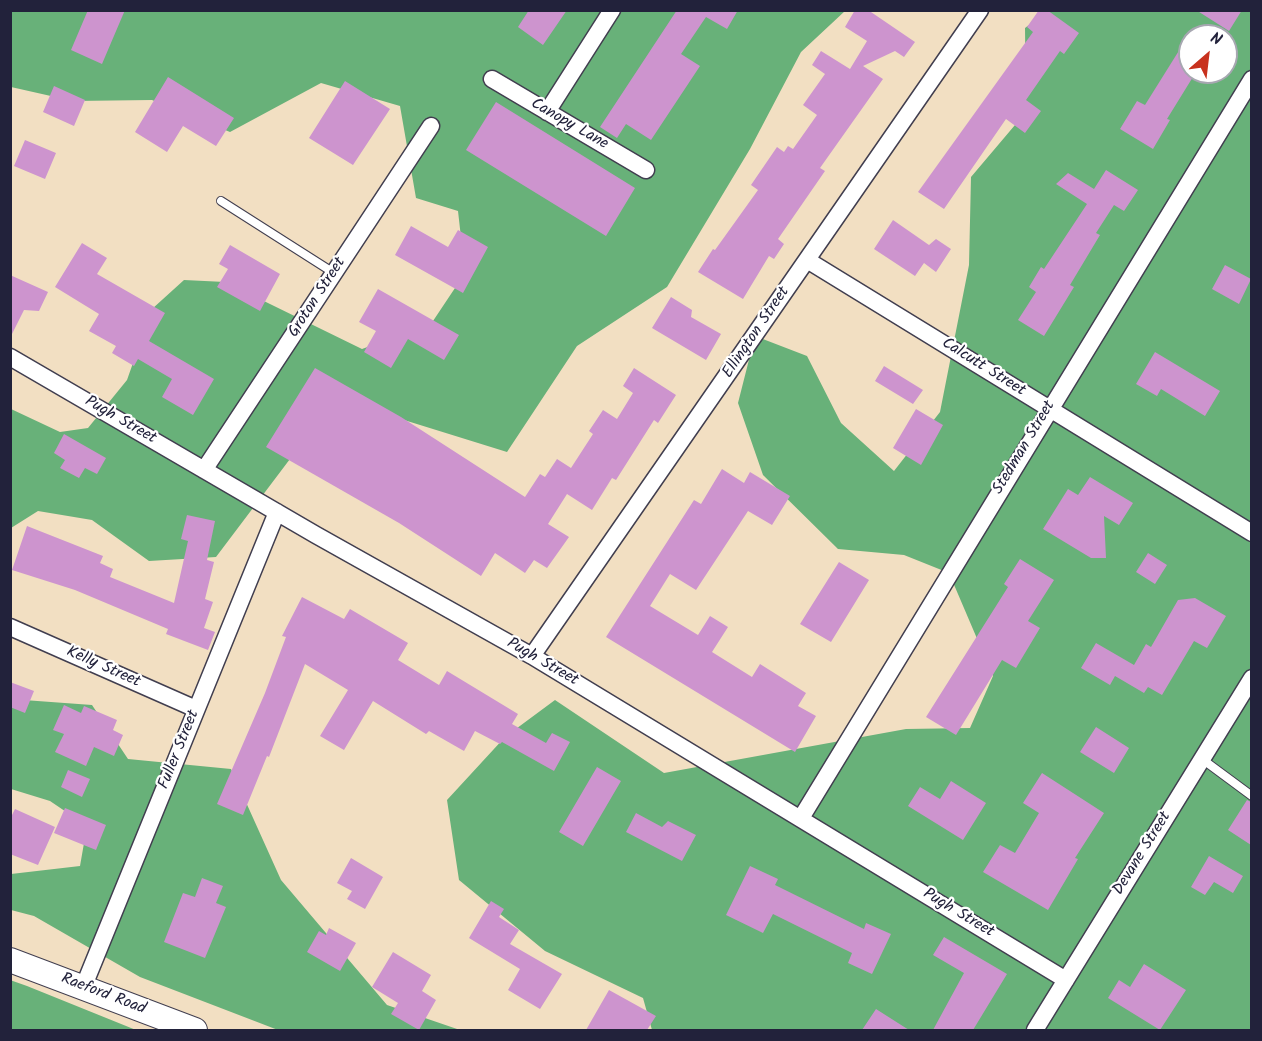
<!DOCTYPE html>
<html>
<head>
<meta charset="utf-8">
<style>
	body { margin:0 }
	#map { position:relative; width:1262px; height:1041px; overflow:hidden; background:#f2dfc2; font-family:Kalam,sans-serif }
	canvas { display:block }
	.frame { position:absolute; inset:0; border:12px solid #22223b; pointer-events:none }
	.north { position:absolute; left:1178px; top:24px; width:60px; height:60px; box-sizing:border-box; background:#fff; border:2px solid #a7a7b1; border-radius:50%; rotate:28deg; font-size:16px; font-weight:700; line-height:24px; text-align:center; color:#22223b }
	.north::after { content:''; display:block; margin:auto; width:21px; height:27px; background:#c8321e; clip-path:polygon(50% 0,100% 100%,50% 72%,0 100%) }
</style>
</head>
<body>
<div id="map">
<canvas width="1262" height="1041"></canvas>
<div class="frame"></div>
<div class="north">N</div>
</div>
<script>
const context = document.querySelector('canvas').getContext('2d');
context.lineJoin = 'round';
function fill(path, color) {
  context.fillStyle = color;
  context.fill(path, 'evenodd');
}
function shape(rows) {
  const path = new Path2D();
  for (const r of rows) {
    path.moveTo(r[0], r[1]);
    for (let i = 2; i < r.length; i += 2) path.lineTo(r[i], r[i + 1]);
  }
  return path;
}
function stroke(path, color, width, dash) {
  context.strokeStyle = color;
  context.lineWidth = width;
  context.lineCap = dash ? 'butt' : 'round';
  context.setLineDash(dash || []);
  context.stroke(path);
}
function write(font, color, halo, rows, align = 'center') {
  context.font = font + ' Kalam,sans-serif';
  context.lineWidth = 4.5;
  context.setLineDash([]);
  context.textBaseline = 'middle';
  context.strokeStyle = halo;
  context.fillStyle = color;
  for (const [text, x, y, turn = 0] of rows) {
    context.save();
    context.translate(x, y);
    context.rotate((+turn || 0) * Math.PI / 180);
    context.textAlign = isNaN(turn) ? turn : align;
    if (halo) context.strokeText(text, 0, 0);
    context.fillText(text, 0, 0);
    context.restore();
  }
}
fill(shape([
	[11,11,845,11,801,52,750,149,667,287,577,346,507,452,375,411,293,455,216,557,149,561,92,520,38,511,11,528,11,409,60,432,88,428,127,380,152,309,184,280,225,282,362,349,431,324,465,273,458,211,416,198,400,106,321,83,230,132,152,100,73,101,11,87],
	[1047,11,1251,11,1251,1030,652,1030,643,998,545,951,459,880,447,800,505,737,555,700,664,773,906,729,970,728,993,676,949,573,904,555,838,549,763,475,738,403,755,336,807,356,841,423,894,471,940,412,969,265,971,177,1026,112,1025,28],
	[1190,36,1226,36,1226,72,1190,72],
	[10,699,92,705,128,759,231,769,281,880,387,1005,460,1030,278,1030,140,977,34,916,11,910,11,874,80,866,87,826,50,801,11,789],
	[10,980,27,986,136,1030,11,1030]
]), '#68b179');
fill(shape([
	[88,10,125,10,102,64,71,50],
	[529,10,567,10,543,45,518,27],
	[677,10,738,10,727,29,706,17,681,54,700,66,651,140,626,124,617,138,600,127],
	[855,10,868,10,915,42,904,57,895,51,863,66,883,79,820,168,825,171,778,239,784,244,774,259,769,256,743,299,698,272,713,249,715,250,758,190,751,185,777,147,784,152,788,146,793,149,817,115,803,105,825,74,812,65,821,51,850,69,867,41,845,27],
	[1039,10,1047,10,1079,33,1064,54,1060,51,1026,100,1041,111,1025,133,1006,119,944,209,918,192,1033,32,1027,27],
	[1196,10,1242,10,1229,31],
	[1190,33,1190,72,1196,72,1167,119,1170,120,1153,149,1120,129,1137,101,1145,105],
	[168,77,234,118,216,146,183,126,167,152,135,132],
	[345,81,390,109,353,165,309,138],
	[54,86,85,100,74,126,43,112],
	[496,102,635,188,606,236,466,150],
	[25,140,56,153,45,179,14,166],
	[1106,170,1138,190,1124,211,1114,205,1096,233,1100,235,1070,285,1074,287,1044,336,1018,320,1036,292,1029,287,1041,267,1044,269,1087,204,1056,184,1068,173,1094,189],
	[893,220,929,245,936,239,951,249,936,272,924,263,915,276,874,249],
	[411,226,448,247,458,230,488,247,463,293,395,255],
	[82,243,107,258,97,274,165,313,149,341,214,379,193,415,162,397,172,379,138,359,134,366,112,353,116,346,89,331,99,314,55,287],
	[230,245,280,274,260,311,217,287,228,269,219,264],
	[1225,265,1251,279,1239,304,1212,289],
	[10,275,48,292,39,311,24,310,10,338],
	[378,289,459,335,444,360,408,339,391,368,364,352,376,331,359,322],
	[671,297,692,310,691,317,721,334,706,360,652,328],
	[1155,352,1220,391,1205,416,1161,389,1157,396,1136,384],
	[884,366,923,390,913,404,875,381],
	[315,368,401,417,525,497,540,474,545,477,557,459,571,468,593,434,589,431,603,410,617,419,633,393,623,386,634,368,676,395,658,423,654,420,616,480,612,478,592,510,567,494,548,524,569,537,547,568,534,560,525,573,495,553,481,576,399,523,266,447],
	[916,409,943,425,921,465,893,448],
	[64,434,106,458,97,474,85,468,79,478,60,468,65,460,54,453],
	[722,469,744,483,750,472,790,496,772,525,748,511,696,590,670,574,650,606,698,635,710,616,728,627,712,652,752,677,760,664,806,693,798,706,816,716,795,752,606,637,694,500,701,504],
	[1090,477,1133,503,1119,525,1104,516,1106,558,1091,558,1043,529,1068,489,1078,495],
	[187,515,215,521,207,560,214,562,205,599,213,602,204,628,215,632,208,650,166,634,168,629,75,590,12,570,27,526,103,556,100,563,113,569,110,577,174,603,188,541,181,539],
	[1148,553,1167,565,1155,584,1136,572],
	[1020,559,1054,580,1028,621,1040,628,1016,668,1002,660,956,735,926,717,1008,587,1004,584],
	[839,562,869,580,831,642,800,624],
	[302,597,344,619,350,609,408,643,398,660,439,685,447,671,518,714,512,724,546,743,552,733,570,742,554,771,502,742,500,744,475,731,464,751,429,731,426,734,373,701,344,750,320,736,348,690,305,664,269,757,267,756,243,815,217,804,265,693,286,637,282,636],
	[1195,598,1226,616,1207,648,1194,641,1162,695,1148,687,1144,693,1115,676,1110,685,1081,668,1096,643,1134,665,1146,644,1151,647,1178,600],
	[10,682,34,691,25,713,10,707],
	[64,705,81,713,84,706,117,720,113,730,123,735,114,756,94,747,86,766,55,752,64,734,53,730],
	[1096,727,1129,748,1114,773,1080,752],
	[597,767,621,781,583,846,559,832],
	[68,770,90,779,82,797,61,787],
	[1042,773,1104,813,1075,858,1078,859,1048,910,983,872,1000,845,1015,853,1039,813,1023,803],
	[951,781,986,803,963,840,908,806,920,787,940,799],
	[1247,800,1251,802,1251,845,1228,830],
	[65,808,106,825,96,850,54,833],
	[15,809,55,827,38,865,10,854,10,819],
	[636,813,662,827,668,821,696,835,682,861,626,832],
	[1209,856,1243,876,1233,893,1214,882,1205,895,1191,887],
	[351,858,383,877,365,909,347,899,352,891,337,883],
	[750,866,778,879,775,885,864,929,866,923,891,934,872,974,848,963,852,953,773,914,763,933,726,915],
	[202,878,223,886,216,903,226,907,205,958,164,942,183,893,195,897],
	[491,901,504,909,499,917,519,930,510,944,562,974,540,1009,508,990,520,969,469,938],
	[329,928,356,943,340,971,307,952,319,931,326,935],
	[944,937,1007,974,973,1030,933,1030,964,973,933,955],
	[393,952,431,975,422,991,436,1000,419,1030,391,1014,398,1003,372,987],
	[1144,964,1186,990,1160,1030,1108,998,1119,980,1130,987],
	[609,990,656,1016,647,1030,586,1030],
	[876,1009,909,1030,862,1030]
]), '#cd94ce');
const lane = shape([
	[221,201,334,273],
	[1202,759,1252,796]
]);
const street = shape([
	[492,79,646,170],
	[547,112,612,10],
	[807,260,1252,533],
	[10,357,316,535,532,656,1066,980],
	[204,470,431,126],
	[10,627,196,709],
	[532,656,980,10],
	[801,818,1252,79],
	[83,988,277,512],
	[1035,1030,1252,678]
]);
const secondary = shape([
	[10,960,195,1030]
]);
stroke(lane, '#413e4f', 10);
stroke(street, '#413e4f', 19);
stroke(secondary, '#413e4f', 26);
stroke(lane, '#fff', 8);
stroke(street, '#fff', 16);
stroke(secondary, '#fff', 24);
write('16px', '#22223b', '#fff', [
	["Canopy Lane",569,125,30],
	["Groton Street",318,298,-57],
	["Ellington Street",757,333,-56],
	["Calcutt Street",983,368,32],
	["Pugh Street",120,421,30],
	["Stedman Street",1025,448,-59],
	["Pugh Street",542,663,30],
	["Kelly Street",103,668,24],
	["Fuller Street",180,750,-68],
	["Devane Street",1143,854,-58],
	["Pugh Street",958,914,31],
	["Raeford Road",103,995,21]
]);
</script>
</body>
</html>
